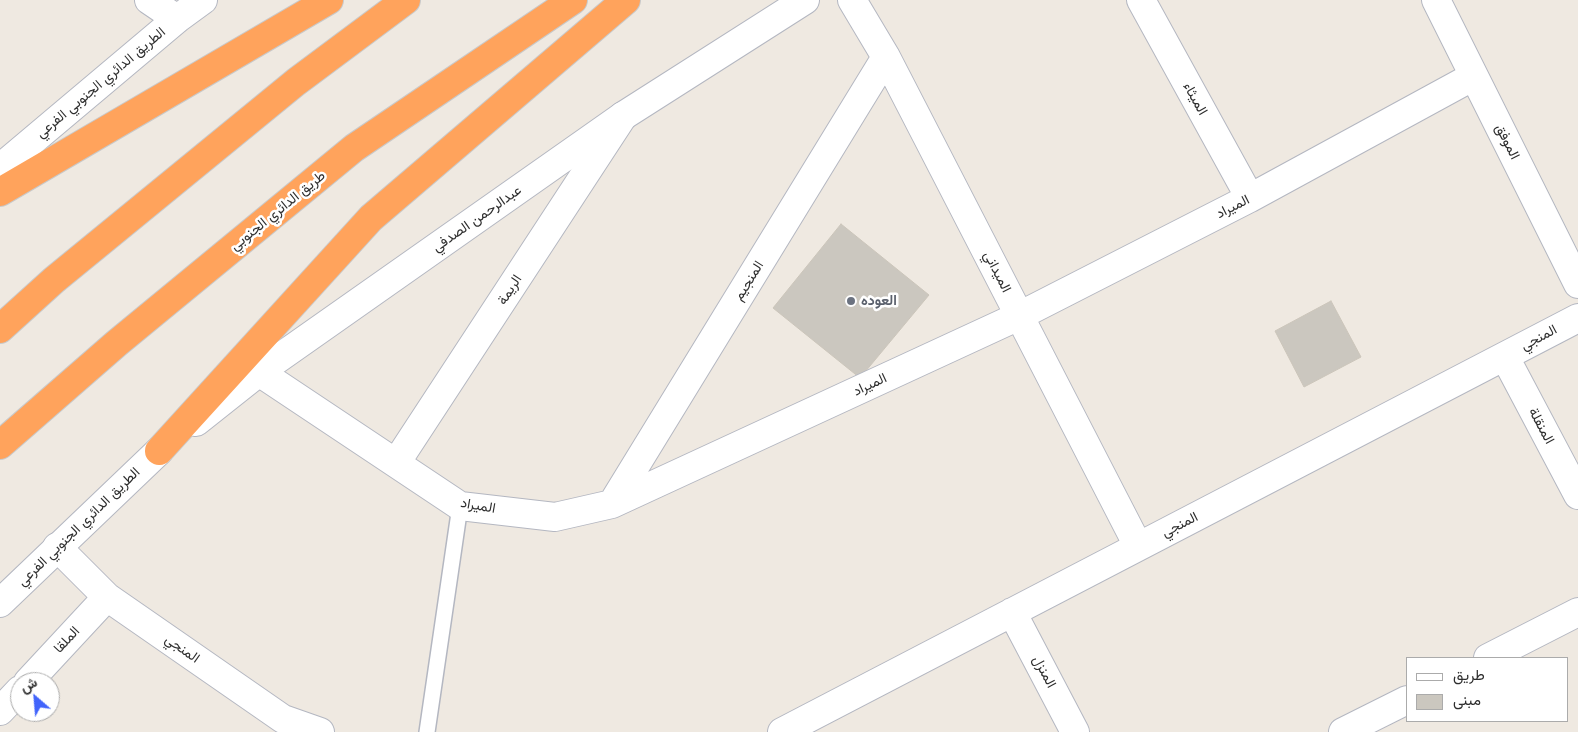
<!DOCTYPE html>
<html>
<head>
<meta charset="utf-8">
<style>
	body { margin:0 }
	#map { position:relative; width:1578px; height:732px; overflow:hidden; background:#efe9e1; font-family:Helvetica,Vazirmatn,sans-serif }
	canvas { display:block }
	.legend { position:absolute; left:1406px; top:657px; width:162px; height:65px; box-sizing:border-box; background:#fff; border:1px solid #ababab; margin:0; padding:6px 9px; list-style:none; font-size:15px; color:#2e2e2e }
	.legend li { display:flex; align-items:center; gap:10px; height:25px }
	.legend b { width:25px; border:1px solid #ababab }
	.north { position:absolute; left:10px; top:672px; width:50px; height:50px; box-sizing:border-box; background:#fff; border:1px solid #ababab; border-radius:50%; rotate:333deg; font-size:14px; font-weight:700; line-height:20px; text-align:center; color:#2e2e2e }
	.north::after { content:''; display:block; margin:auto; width:18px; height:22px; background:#4264fb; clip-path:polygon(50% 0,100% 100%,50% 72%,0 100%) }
</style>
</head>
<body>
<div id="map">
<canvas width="1578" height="732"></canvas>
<ul class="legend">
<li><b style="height:6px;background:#fff"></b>طريق</li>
<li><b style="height:14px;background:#cbc7bf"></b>مبنى</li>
</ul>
<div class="north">ش</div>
</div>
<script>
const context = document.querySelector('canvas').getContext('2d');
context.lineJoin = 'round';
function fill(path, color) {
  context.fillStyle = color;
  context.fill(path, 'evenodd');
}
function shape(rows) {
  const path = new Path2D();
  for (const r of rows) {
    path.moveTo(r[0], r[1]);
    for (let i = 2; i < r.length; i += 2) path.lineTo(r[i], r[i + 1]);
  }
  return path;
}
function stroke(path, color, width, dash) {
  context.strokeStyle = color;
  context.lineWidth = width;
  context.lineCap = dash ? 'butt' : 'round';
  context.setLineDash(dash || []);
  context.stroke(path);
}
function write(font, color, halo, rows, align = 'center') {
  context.font = font + ' Helvetica,Vazirmatn,sans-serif';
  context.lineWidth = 5;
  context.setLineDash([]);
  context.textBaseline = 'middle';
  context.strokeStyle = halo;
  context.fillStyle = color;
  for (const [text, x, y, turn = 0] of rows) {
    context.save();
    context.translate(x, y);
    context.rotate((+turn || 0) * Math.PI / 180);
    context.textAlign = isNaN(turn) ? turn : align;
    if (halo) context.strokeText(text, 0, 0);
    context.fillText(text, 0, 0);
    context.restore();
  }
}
const building = shape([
	[841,224,929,295,860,378,773,308,841,224],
	[1331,301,1361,357,1304,387,1275,331,1331,301]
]);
fill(building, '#cbc7bf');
stroke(building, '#cbc5ba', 1);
const service = shape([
	[427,732,460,506]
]);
const minor = shape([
	[149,0,177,19],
	[852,0,886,57,1138,546],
	[1141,0,1250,198],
	[1436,0,1578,284],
	[0,168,177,19,203,0],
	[1505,357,1578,495],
	[259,372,460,506,555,517,612,504,1019,316,1250,198,1474,76],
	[396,463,623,116],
	[612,504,886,57],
	[57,547,107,597,283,719,320,732],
	[1012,612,1075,732],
	[1488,658,1578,612],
	[28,682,107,597],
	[0,711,20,690],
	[782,732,1578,318],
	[1343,732,1407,700]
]);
const tertiary = shape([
	[196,422,259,372,623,116,805,0]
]);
const secondary = shape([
	[0,603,159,451]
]);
const motorway = shape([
	[0,192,329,0],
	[0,329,54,280,296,82,406,0],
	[0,445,117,343,354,148,573,0],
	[159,451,371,218,626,0]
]);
stroke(service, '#b4b7c1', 18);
stroke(minor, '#b4b7c1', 30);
stroke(tertiary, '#b4b7c1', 30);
stroke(secondary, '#b4b7c1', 30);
stroke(motorway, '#c9c9c9', 30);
stroke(service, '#fff', 15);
stroke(minor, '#fff', 28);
stroke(tertiary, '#fff', 28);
stroke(secondary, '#fff', 28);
stroke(motorway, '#ffa35c', 28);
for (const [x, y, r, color] of [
	[851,301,5,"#6b7280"]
]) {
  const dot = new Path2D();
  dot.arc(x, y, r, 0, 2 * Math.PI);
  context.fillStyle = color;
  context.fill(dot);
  stroke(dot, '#fff', 2);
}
write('14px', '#2e2e2e', '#fff', [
	["الطريق الدائري الجنوبي الفرعي",101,83,-40],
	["الميثاء",1195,99,61],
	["الموفق",1507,142,63],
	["الميراد",1233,207,-27],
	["طريق الدائري الجنوبي",278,211,-39],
	["عبدالرحمن الصدفي",477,219,-35],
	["الميداني",997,272,63],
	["المنجيم",749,281,-58],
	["الريمة",510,290,-57],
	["المنجي",1539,338,-28],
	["الميراد",870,385,-25],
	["المنقلة",1541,426,62],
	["الميراد",478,506,10],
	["المنجي",1180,525,-27],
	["الطريق الدائري الجنوبي الفرعي",79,527,-44],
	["الملقا",67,640,-47],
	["المنجي",182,649,35],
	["المنزل",1044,672,62]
]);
write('bold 14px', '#5b616d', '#fff', [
	["العوده",861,301]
], 'left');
</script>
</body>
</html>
